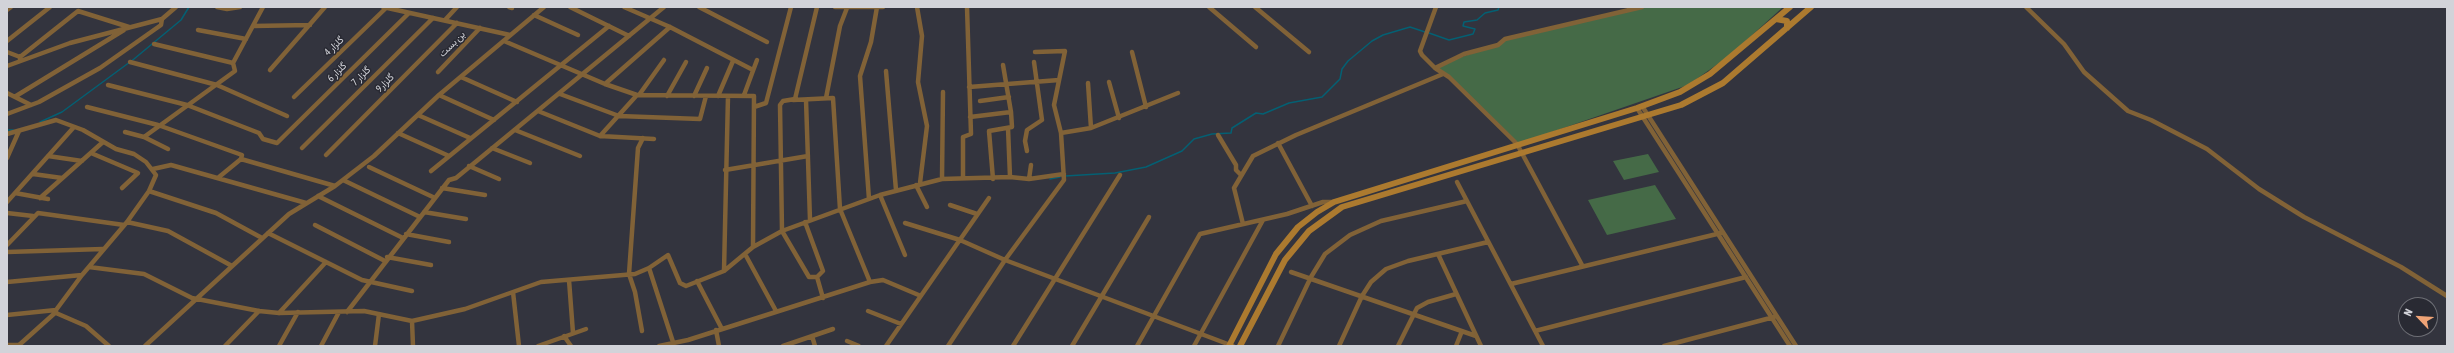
<!DOCTYPE html>
<html>
<head>
<meta charset="utf-8">
<style>
	body { margin:0 }
	#map { position:relative; width:2454px; height:353px; overflow:hidden; background:#33343e; font-family:"Asap Condensed",sans-serif }
	canvas { display:block }
	.frame { position:absolute; inset:0; border:8px solid #d2d3d9; pointer-events:none }
	.north { position:absolute; left:2398px; top:297px; width:40px; height:40px; box-sizing:border-box; background:#292a33; border:1px solid #6d6e75; border-radius:50%; rotate:295deg; font-size:11px; font-weight:700; line-height:16px; text-align:center; color:#d2d3d9 }
	.north::after { content:''; display:block; margin:auto; width:14px; height:18px; background:#efa376; clip-path:polygon(50% 0,100% 100%,50% 72%,0 100%) }
</style>
</head>
<body>
<div id="map">
<canvas width="2454" height="353"></canvas>
<div class="frame"></div>
<div class="north">N</div>
</div>
<script>
const context = document.querySelector('canvas').getContext('2d');
context.lineJoin = 'round';
function fill(path, color) {
  context.fillStyle = color;
  context.fill(path, 'evenodd');
}
function shape(rows) {
  const path = new Path2D();
  for (const r of rows) {
    path.moveTo(r[0], r[1]);
    for (let i = 2; i < r.length; i += 2) path.lineTo(r[i], r[i + 1]);
  }
  return path;
}
function stroke(path, color, width, dash) {
  context.strokeStyle = color;
  context.lineWidth = width;
  context.lineCap = dash ? 'butt' : 'round';
  context.setLineDash(dash || []);
  context.stroke(path);
}
function write(font, color, halo, rows, align = 'center') {
  context.font = font + ' "Asap Condensed",Vazirmatn,sans-serif';
  context.lineWidth = 3;
  context.setLineDash([]);
  context.textBaseline = 'middle';
  context.strokeStyle = halo;
  context.fillStyle = color;
  for (const [text, x, y, turn = 0] of rows) {
    context.save();
    context.translate(x, y);
    context.rotate((+turn || 0) * Math.PI / 180);
    context.textAlign = isNaN(turn) ? turn : align;
    if (halo) context.strokeText(text, 0, 0);
    context.fillText(text, 0, 0);
    context.restore();
  }
}
fill(shape([
	[1642,7,1783,7,1729,56,1688,85,1517,144,1449,77,1435,68,1440,64,1498,45,1505,39],
	[1648,154,1659,172,1624,180,1613,161],
	[1655,185,1676,219,1607,235,1588,200]
]), '#456a47');
stroke(shape([
	[1429,33,1449,40,1473,34,1475,29,1463,26,1464,22,1477,20,1485,13,1498,10,1499,7],
	[40,122,62,112,134,59,181,20,189,7],
	[7,130,13,130],
	[1065,176,1115,173,1146,167,1182,151,1194,139,1212,134,1231,133,1232,128,1256,113,1263,114,1289,103,1322,97,1340,79,1342,69,1348,61,1372,41,1383,35,1410,27,1425,32],
	[1050,179,1060,177]
]), '#046073', 1.5);
stroke(shape([
	[217,7,227,9,240,7],
	[383,7,510,35],
	[509,7,512,8],
	[570,7,629,36],
	[624,7,670,27,753,70],
	[699,7,767,42],
	[817,7,795,99,783,101,780,105,782,231,809,277,817,277],
	[835,7,883,7],
	[917,7,922,36,918,82,927,126,920,183],
	[1209,7,1256,47],
	[1255,7,1309,52],
	[1436,7,1420,51,1422,55,1435,68,1449,77,1517,144,1582,265],
	[2026,7,2064,44,2084,72,2128,111,2151,120,2207,149,2259,189,2304,217,2401,267,2447,296],
	[7,10,11,7],
	[534,15,578,35],
	[445,20,457,7],
	[253,26,310,25],
	[198,30,246,39],
	[7,41,50,7],
	[504,41,605,84,637,95,754,96,753,247],
	[154,44,233,63],
	[7,52,20,57,20,60],
	[1132,52,1146,107],
	[20,57,78,11,129,27],
	[130,62,217,85,287,116],
	[7,66,70,43,162,19],
	[1435,68,1464,54,1498,45,1505,39,1642,7],
	[270,70,325,7],
	[886,71,896,190],
	[438,72,480,28],
	[461,77,517,102],
	[1109,82,1119,118],
	[1088,83,1091,128],
	[605,84,670,27],
	[108,85,187,105,259,133,263,139,277,143,409,13],
	[969,87,1059,80],
	[7,93,31,105],
	[560,94,619,116,700,119,706,96],
	[439,95,494,120],
	[639,95,664,60],
	[744,95,757,60],
	[16,96,124,30],
	[667,96,686,62],
	[694,96,707,68],
	[718,96,733,61],
	[294,97,386,8],
	[826,98,840,26,847,8],
	[793,100,833,98,840,209,870,282],
	[806,100,810,220],
	[980,101,1009,97],
	[1642,106,1796,346],
	[87,107,158,125,242,155,241,159],
	[754,107,766,103,791,7],
	[1637,108,1790,346],
	[538,111,600,136,654,139],
	[7,114,39,102,100,68,161,25,162,19,176,7],
	[418,115,470,138],
	[970,117,1011,112,1003,65],
	[1008,128,1010,177],
	[515,130,580,156],
	[125,132,144,137,168,149],
	[398,133,449,156],
	[1061,133,1091,128,1178,93],
	[7,134,56,120,83,130,116,149,134,154,146,162,156,175,149,191,127,222,82,275,56,310,56,313,86,326,109,346],
	[1218,135,1236,165,1236,170,1241,175],
	[600,136,637,95],
	[144,137,235,71,233,63,263,7],
	[1278,143,1312,206],
	[302,148,433,18],
	[492,148,530,163],
	[1027,151,1025,141,1027,130,1042,120,1034,62],
	[91,153,138,173,122,188],
	[326,155,457,23],
	[48,156,82,161],
	[7,158,19,131],
	[241,159,335,186],
	[469,166,499,179],
	[369,167,435,198],
	[153,169,171,165,306,203],
	[725,170,808,156],
	[431,171,609,26],
	[33,174,62,178],
	[219,177,241,159],
	[963,178,963,137,971,134,967,7],
	[942,179,943,92],
	[993,179,989,131,1012,127,1011,112],
	[1029,179,1031,165],
	[343,180,420,217],
	[1457,182,1543,346],
	[916,185,927,207],
	[442,188,485,195],
	[149,191,216,213,262,238],
	[15,193,48,199],
	[880,195,905,255],
	[318,196,403,238],
	[40,198,103,142],
	[869,199,860,76,871,42,877,7],
	[7,202,74,127],
	[950,205,977,214],
	[424,212,466,219],
	[7,213,33,216],
	[127,222,168,231,232,266],
	[805,222,823,271,817,277,823,298],
	[905,223,960,240,1005,260,1233,346],
	[1243,224,1234,188,1253,156,1296,135,1443,74],
	[315,225,385,261],
	[268,233,362,280,412,291],
	[406,234,449,242],
	[7,245,38,213,124,225],
	[7,252,103,249],
	[745,254,776,311],
	[1438,254,1481,346],
	[387,257,431,265],
	[89,267,144,274,192,298,259,311,279,313,364,311,412,321,465,309,541,282,635,274,649,268,668,255,680,283,686,286,724,271,753,247,782,231,880,195,942,179,1010,177,1029,179,1064,174],
	[649,268,673,342],
	[724,271,728,96],
	[1291,272,1476,336],
	[569,280,573,333],
	[697,281,722,329],
	[7,282,82,275],
	[1511,284,1721,233],
	[513,292,519,346],
	[868,311,901,324],
	[347,312,449,180,456,178,664,7],
	[279,313,326,262],
	[7,315,56,310],
	[412,321,413,346],
	[716,330,719,346],
	[642,331,635,292,629,274,638,148,643,138],
	[1535,331,1746,277],
	[564,336,571,346],
	[812,336,815,346],
	[847,341,859,346],
	[7,345,18,345],
	[18,346,56,312],
	[145,346,289,214,335,186,374,156,439,95,544,7],
	[225,346,259,311],
	[279,346,298,312],
	[321,346,339,312],
	[375,346,379,314],
	[538,346,586,329],
	[659,346,688,340,870,282,883,280,921,296],
	[783,346,833,329],
	[886,346,989,198],
	[948,346,1005,260,1064,180,1061,133,1054,105,1065,51,1035,52],
	[1013,346,1120,175],
	[1072,346,1149,217],
	[1137,346,1200,234,1287,214,1323,202,1334,202],
	[1194,346,1263,220],
	[1278,346,1311,277,1325,254,1350,235,1381,221,1467,201],
	[1339,346,1362,296,1371,282,1386,269,1408,261,1488,242],
	[1398,346,1417,308,1428,302,1456,294],
	[1456,346,1462,331],
	[1664,346,1774,317]
]), '#816237', 4.5);
stroke(shape([
	[1776,19,1787,21,1787,28],
	[1229,346,1276,254,1298,227,1317,212,1334,202,1637,108,1680,92,1710,74,1790,7],
	[1240,346,1285,260,1309,231,1342,207,1681,105,1723,83,1811,7]
]), '#ac7a2f', 6);
write('10px', '#d2d3d9', '#292a33', [
	["بن بست",452,44,-45],
	["گلزار 4",334,46,-44],
	["گلزار 6",337,72,-45],
	["گلزار 7",361,76,-45],
	["گلزار9",385,83,-45]
]);
</script>
</body>
</html>
